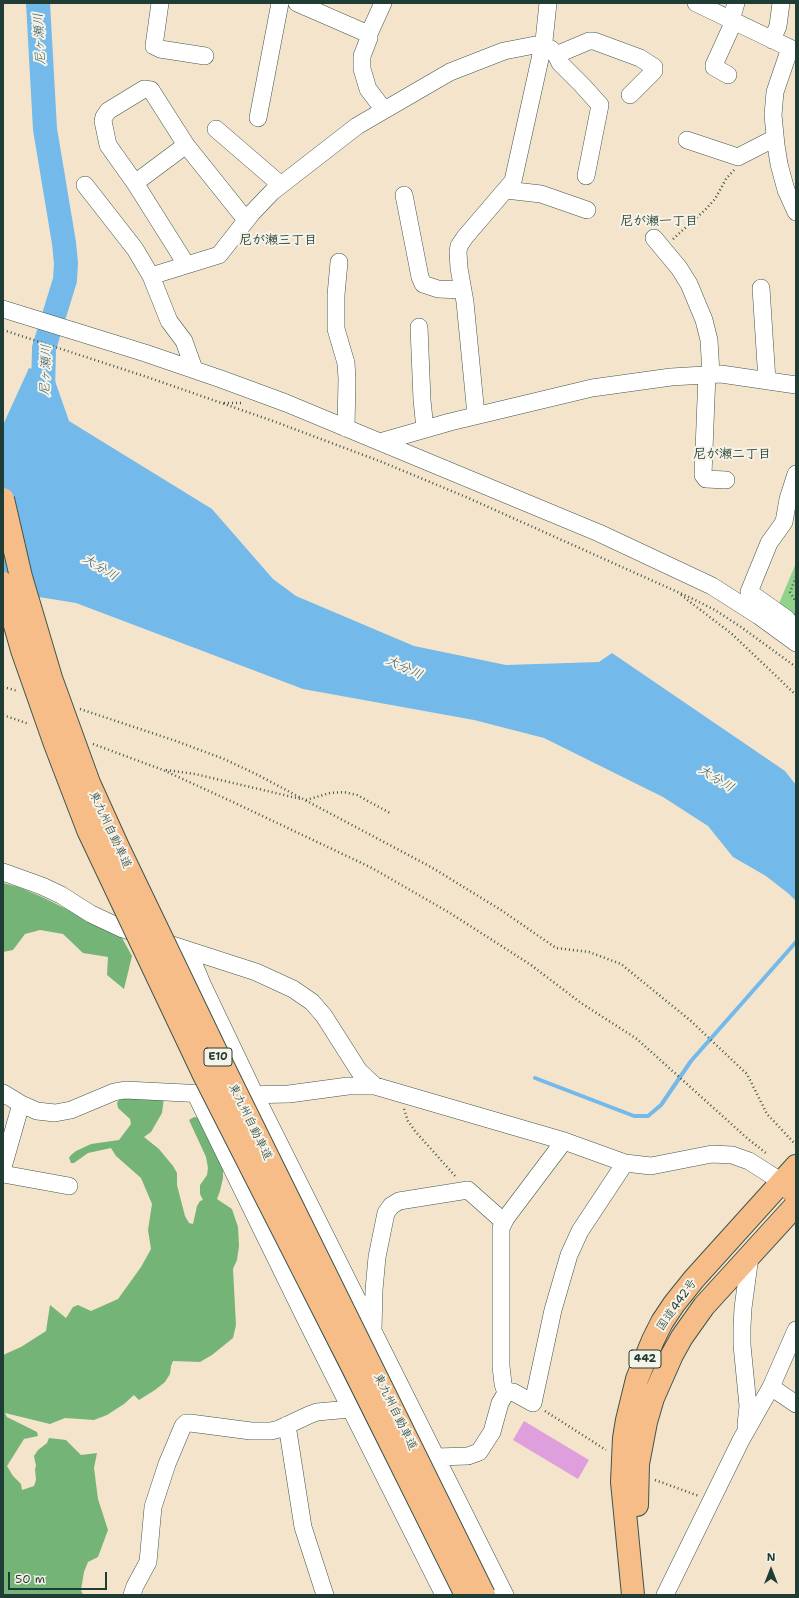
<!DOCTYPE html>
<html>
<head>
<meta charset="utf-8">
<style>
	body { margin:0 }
	#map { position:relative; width:799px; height:1598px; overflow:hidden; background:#f5e4cc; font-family:"Shantell Sans",sans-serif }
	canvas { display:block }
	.frame { position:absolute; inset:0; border:4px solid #1f3d34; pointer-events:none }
	.north { position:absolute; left:751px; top:1550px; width:40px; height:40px; -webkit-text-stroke:3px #f7f3e8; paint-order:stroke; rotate:0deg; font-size:11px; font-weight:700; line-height:16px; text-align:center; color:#1f3d34 }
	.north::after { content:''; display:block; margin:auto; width:14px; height:18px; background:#1f3d34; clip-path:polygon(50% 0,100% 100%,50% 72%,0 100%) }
	.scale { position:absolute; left:8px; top:1572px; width:99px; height:18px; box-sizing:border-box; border:2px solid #1f3d34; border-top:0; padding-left:5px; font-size:12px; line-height:14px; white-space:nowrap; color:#1f3d34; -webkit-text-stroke:3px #f7f3e8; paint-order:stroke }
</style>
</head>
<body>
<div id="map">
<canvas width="799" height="1598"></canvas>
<div class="frame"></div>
<div class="north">N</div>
<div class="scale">50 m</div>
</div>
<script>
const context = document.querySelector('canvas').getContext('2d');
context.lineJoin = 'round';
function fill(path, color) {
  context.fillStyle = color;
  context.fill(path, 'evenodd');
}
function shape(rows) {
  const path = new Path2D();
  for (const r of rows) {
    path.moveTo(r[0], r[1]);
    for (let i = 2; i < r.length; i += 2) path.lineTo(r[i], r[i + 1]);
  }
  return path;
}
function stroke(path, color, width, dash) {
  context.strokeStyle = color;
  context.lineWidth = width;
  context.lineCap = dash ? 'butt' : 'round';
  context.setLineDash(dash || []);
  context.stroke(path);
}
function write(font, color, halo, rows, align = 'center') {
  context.font = font + ' "Shantell Sans","Klee One",sans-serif';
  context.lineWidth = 4;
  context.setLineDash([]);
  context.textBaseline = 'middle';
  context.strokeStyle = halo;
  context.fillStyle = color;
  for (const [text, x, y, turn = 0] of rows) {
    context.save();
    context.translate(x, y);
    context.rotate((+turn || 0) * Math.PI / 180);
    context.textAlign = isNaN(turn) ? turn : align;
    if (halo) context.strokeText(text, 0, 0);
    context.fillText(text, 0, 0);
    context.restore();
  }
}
fill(shape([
	[796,563,796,633,781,620,778,606]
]), '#91d38b');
fill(shape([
	[3,883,18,887,40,896,121,936,132,956,124,989,107,975,108,957,83,953,63,934,40,930,25,934,13,950,3,952],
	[121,1096,164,1098,162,1113,151,1132,144,1137,159,1149,173,1166,177,1173,177,1185,185,1216,189,1223,193,1224,197,1206,200,1201,203,1200,200,1194,200,1185,207,1175,208,1168,206,1157,189,1120,194,1117,201,1118,223,1164,223,1178,220,1191,217,1199,232,1209,238,1227,239,1246,237,1260,233,1269,236,1325,233,1338,212,1355,200,1362,173,1361,171,1366,170,1374,165,1382,155,1390,139,1400,134,1395,124,1404,107,1415,94,1420,65,1418,50,1424,5,1413,7,1417,37,1432,38,1436,24,1439,7,1466,13,1476,21,1484,22,1490,34,1486,36,1480,35,1469,36,1466,34,1456,38,1450,47,1443,49,1438,66,1440,81,1455,97,1453,94,1468,98,1499,108,1530,98,1557,88,1562,84,1572,81,1590,83,1595,3,1595,3,1355,21,1347,46,1331,50,1305,66,1318,73,1307,78,1305,91,1311,118,1299,141,1267,151,1249,148,1230,152,1204,141,1178,116,1156,111,1148,88,1153,74,1163,71,1163,69,1158,71,1155,76,1151,91,1144,119,1140,131,1124,130,1119,118,1108,117,1103]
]), '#74b577');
fill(shape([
	[29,368,53,375,69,421,212,509,273,579,296,596,414,646,506,665,599,662,612,653,785,771,796,785,796,901,789,894,766,876,733,857,708,826,663,797,544,738,474,720,303,689,76,603,39,597,3,586,3,425]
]), '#73b9ea');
stroke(shape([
	[535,1078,634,1116,648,1116,661,1105,691,1061,796,942]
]), '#73b9ea', 4);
stroke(shape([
	[38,3,45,129,64,243,66,263,65,280,44,348,43,392,45,405]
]), '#73b9ea', 24);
fill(shape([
	[524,1421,589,1460,578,1479,513,1440]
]), '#df9fdc');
const minor = shape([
	[160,3,154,46,160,49,205,56],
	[297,3,366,33,369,38,362,56,362,69,368,89,384,110],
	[696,3,796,51],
	[731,20,736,3],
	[368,36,383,3],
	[772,40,778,26,781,3],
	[790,48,775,92,773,115,776,145,779,164,786,190,796,212],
	[556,55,589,41,594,41,640,58,654,67,654,71,630,95],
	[728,75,714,67,714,65,734,21],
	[258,118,280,3],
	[216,129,281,185],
	[687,140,738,157,775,138],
	[135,183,186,145],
	[85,185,135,249,151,276,219,255,252,213,272,192,357,126,450,72,504,51,535,45,551,49,556,55,560,63,582,85,600,105,586,176],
	[506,190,541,194,587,210],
	[404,195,420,277,423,284,438,289,463,290],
	[654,238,679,268,689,284,704,320,709,340,711,374],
	[339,262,336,295,336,329,346,363,347,379,346,428],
	[186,264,135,183,108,145,103,121,104,117,108,111,144,89,151,90,186,145,246,220],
	[151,276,169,321,184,341,194,369],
	[761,288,767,381],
	[3,309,145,353,221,379,286,403,599,533,712,586,759,616,796,643],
	[419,327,422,400,425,429],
	[707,374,703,475,706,479,726,480],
	[476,415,465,302,459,268,458,252,459,246,465,237,513,181,544,41,548,3],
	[380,442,450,422,592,388,671,377,721,374,796,385],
	[785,635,790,624,787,619,749,592,769,543,784,522,788,499,796,474],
	[3,872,42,886,61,895,91,914,123,929,256,972,293,989,312,1002,324,1016,359,1071,375,1086,564,1141,625,1163,651,1166,712,1154,732,1155,749,1161,782,1182],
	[188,950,203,986,255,1095,505,1595],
	[3,1093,21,1104,37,1111,55,1113,71,1110,114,1092,125,1090,206,1094],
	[195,1093,307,1322,444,1595],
	[244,1095,289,1094,348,1086,375,1086],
	[3,1167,21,1104],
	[3,1174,69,1186],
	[373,1329,374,1290,377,1257,386,1213,391,1206,399,1201,468,1190,504,1222],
	[771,1387,796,1404],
	[506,1393,503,1384,501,1366,501,1228,506,1218,564,1141],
	[287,1425,303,1527,325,1595],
	[746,1425,748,1406,742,1345,742,1327,743,1308,750,1256],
	[436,1457,468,1456,479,1452,492,1432,500,1403,506,1393,513,1392,533,1403,553,1310,569,1255,580,1231,625,1163],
	[132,1595,135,1586,148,1562,153,1507,167,1464,183,1426,186,1423,190,1423,251,1431,271,1431,279,1429,309,1415,317,1412,350,1409],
	[665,1595,741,1440,771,1387,796,1330]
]);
const major = shape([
	[782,1182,796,1195]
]);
const highway = shape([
	[637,1505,638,1464,646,1422,653,1398,672,1355,682,1337,704,1306,796,1205],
	[633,1595,622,1482,624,1438,627,1420,637,1379,653,1340,662,1322,674,1304,694,1279,796,1166]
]);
stroke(minor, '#3f564b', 18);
stroke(major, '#3f564b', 22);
stroke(highway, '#3f564b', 24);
stroke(shape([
	[673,239,705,210,715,199,726,179,734,170],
	[3,330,147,377,273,421,382,462,466,497,691,598,715,610,741,627,796,667],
	[224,403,241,403],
	[796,577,790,592,796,602],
	[681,595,732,634,796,695],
	[3,687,18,691],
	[80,709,176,741,224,759,256,774,431,867,501,910,556,948,589,952,621,964,691,1021,747,1074,767,1114,796,1145],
	[3,715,29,724],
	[93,744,163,770,235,803,372,868,450,913,531,965,581,1003,637,1039,748,1139,766,1153],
	[166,770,195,774,301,799],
	[306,800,330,793,344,792,357,795,390,813],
	[404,1109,408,1121,415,1131,456,1177],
	[545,1411,606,1450],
	[655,1480,699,1496]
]), '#3f564b', 2.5, [1, 3]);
stroke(minor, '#fff', 17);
stroke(major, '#f7bd88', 21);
stroke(highway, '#f7bd88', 22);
const highwayBridge = shape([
	[3,499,21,577,51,678,89,783,118,847,225,1070,484,1595],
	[3,583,22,650,55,744,88,830,204,1075,353,1368,466,1595]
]);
stroke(highwayBridge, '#3f564b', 24, []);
stroke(highwayBridge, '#f7bd88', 22);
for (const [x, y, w] of [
	[218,1057,28],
	[645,1359,32]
]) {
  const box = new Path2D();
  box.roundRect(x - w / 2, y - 9, w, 18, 3);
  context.fillStyle = '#f7f3e8';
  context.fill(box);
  stroke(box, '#1f3d34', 1);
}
write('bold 11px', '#1f3d34', null, [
	["E10",218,1057],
	["442",645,1359]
]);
write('12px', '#1f3d34', '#f7f3e8', [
	["東九州自動車道",110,830,65],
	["東九州自動車道",250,1122,64],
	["国道442号",677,1305,-55],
	["東九州自動車道",395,1412,64]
]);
write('italic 13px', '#345c62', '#f7f3e8', [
	["尼ヶ瀬川",40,39,-93],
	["尼ヶ瀬川",46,370,-88],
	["大分川",100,568,31],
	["大分川",404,668,25],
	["大分川",716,779,32]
]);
write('bold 13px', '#1f3d34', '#f7f3e8', [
	["尼が瀬一丁目",659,222],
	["尼が瀬三丁目",278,241],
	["尼が瀬二丁目",732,455]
]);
</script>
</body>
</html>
